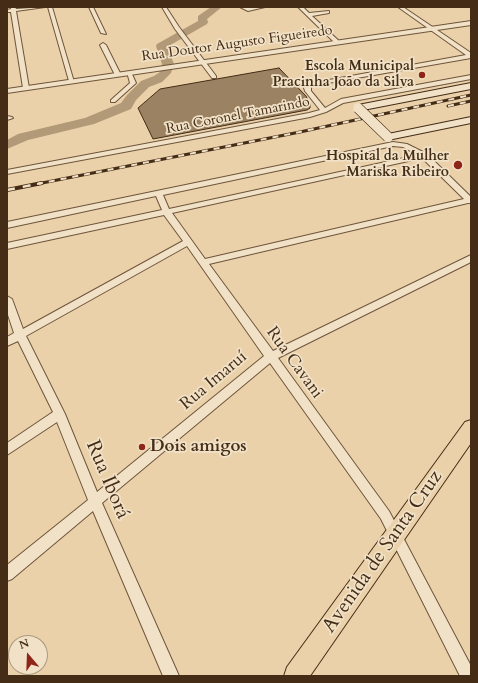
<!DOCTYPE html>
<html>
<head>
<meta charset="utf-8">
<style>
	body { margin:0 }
	#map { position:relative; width:478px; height:683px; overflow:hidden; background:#ead1a9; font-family:Cardo,serif }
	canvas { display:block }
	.frame { position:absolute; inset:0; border:8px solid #442c16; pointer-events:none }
	.north { position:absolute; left:8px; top:635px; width:40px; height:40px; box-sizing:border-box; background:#f1e1c7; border:1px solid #ac9980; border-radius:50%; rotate:341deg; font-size:11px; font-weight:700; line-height:16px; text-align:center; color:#442c16 }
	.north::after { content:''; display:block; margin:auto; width:14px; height:18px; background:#8f2418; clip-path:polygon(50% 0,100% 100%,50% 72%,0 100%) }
</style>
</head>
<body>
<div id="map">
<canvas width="478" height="683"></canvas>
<div class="frame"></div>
<div class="north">N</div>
</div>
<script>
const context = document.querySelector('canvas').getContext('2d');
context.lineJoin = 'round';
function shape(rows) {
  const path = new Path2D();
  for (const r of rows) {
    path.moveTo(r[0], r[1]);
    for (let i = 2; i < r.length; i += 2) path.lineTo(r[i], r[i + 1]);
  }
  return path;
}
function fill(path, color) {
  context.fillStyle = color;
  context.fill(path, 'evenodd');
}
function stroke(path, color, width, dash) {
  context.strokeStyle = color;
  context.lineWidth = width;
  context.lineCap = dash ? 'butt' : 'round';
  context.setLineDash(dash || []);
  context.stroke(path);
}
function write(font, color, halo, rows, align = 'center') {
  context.font = font + ' Cardo,serif';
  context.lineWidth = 3.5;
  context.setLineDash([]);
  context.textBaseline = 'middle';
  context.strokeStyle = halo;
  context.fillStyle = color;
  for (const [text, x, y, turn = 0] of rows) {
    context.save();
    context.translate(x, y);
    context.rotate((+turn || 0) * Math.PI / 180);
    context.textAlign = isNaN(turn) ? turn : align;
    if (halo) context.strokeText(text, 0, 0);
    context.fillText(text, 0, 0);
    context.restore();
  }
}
fill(shape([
	[211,7,222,7,207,19,208,22,207,24,167,47,174,64,171,73,162,82,149,87,136,100,131,109,94,124,28,140,7,149,7,140,18,134,85,118,121,103,127,95,141,81,154,76,160,72,162,64,156,46,157,44,198,21,198,16,211,7]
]), '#b29977');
const building = shape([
	[279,68,306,96,310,104,310,108,307,110,153,139,138,108,160,89,279,68]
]);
fill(building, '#9a8262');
stroke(building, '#442c16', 1);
const minor = shape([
	[11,7,15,7,16,9,45,7,16,11,29,88,26,90,23,88,11,12,7,12,7,10,11,9,11,7],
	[48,7,52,7,74,82,69,81,48,7],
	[89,7,93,7,106,34,101,33,89,7],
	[162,7,166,7,179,27,216,76,216,78,212,78,175,29,162,7],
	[240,7,249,8,265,7,248,11,240,7],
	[298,7,303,7,309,13,329,11,329,13,312,16,339,41,339,43,335,43,298,7],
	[398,7,403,7,471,53,471,58,311,86,311,91,325,108,341,99,471,75,471,79,343,103,326,112,310,117,7,174,7,170,309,113,320,110,305,91,304,88,307,84,466,55,398,7],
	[103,43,106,45,121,75,120,76,115,75,100,45,103,43],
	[127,72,131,72,136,83,115,102,111,102,111,100,130,83,127,72],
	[7,116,12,117,13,118,7,120,7,116],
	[393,142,407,144,427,154,471,197,471,203,468,203,209,264,273,351,471,255,471,262,278,358,389,511,471,666,471,676,460,676,381,519,270,363,102,503,179,676,163,676,93,511,12,579,7,581,7,565,88,500,57,422,7,455,7,443,53,412,18,341,7,346,7,337,14,333,7,312,7,296,12,299,23,329,183,241,164,215,7,249,7,243,162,210,156,196,7,228,7,222,393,142],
	[393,146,403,147,418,155,169,209,163,195,393,146],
	[422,158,464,199,205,259,172,213,422,158],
	[187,246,264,356,97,492,65,414,26,336,187,246]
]);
const tertiary = shape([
	[471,21,471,25,7,93,7,89,471,21]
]);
const secondary = shape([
	[471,83,471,89,358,111,354,108,358,105,471,83],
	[471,117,471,123,388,140,383,137,388,134,471,117]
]);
const primary = shape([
	[471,420,471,443,310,676,284,676,287,667,465,422,471,420]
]);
stroke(minor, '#6e553b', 2);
stroke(tertiary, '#6e553b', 2);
stroke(secondary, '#442c16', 2);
stroke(primary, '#442c16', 2);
fill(minor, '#f1e1c7');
fill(tertiary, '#f1e1c7');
fill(secondary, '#f1e1c7');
fill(primary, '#ead1a9');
const railFar1 = shape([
	[448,106,471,101],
	[37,184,300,132,471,95]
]);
const rail = shape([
	[7,190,42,183]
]);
stroke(railFar1, '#442c16', 3);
stroke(rail, '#442c16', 4);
stroke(railFar1, '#f1e1c7', 2, [6]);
stroke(rail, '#f1e1c7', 2.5, [8]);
const secondaryBridge = shape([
	[358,108,388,137]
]);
stroke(secondaryBridge, '#442c16', 11, []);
stroke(secondaryBridge, '#f1e1c7', 10);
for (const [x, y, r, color] of [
	[422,75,4,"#8f2418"],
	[458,165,5,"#8f2418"],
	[142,447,4,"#8f2418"]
]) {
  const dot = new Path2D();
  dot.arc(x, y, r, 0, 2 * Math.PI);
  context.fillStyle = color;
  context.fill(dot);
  stroke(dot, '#f1e1c7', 1.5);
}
write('14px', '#442c16', '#f1e1c7', [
	["Rua Doutor Augusto Figueiredo",237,44,-8],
	["Rua Coronel Tamarindo",238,116,-11]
]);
write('bold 14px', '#442c16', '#f1e1c7', [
	["Escola Municipal",414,67],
	["Pracinha João da Silva",414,83],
	["Hospital da Mulher",449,157],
	["Mariska Ribeiro",449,173]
], 'right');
write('17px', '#442c16', '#f1e1c7', [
	["Rua Cavani",294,363,54],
	["Rua Imaruí",214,381,-40]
]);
write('bold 17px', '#442c16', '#f1e1c7', [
	["Dois amigos",150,447]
], 'left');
write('20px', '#442c16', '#f1e1c7', [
	["Rua Iborá",107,480,67],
	["Avenida de Santa Cruz",383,552,-55]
]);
</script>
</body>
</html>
